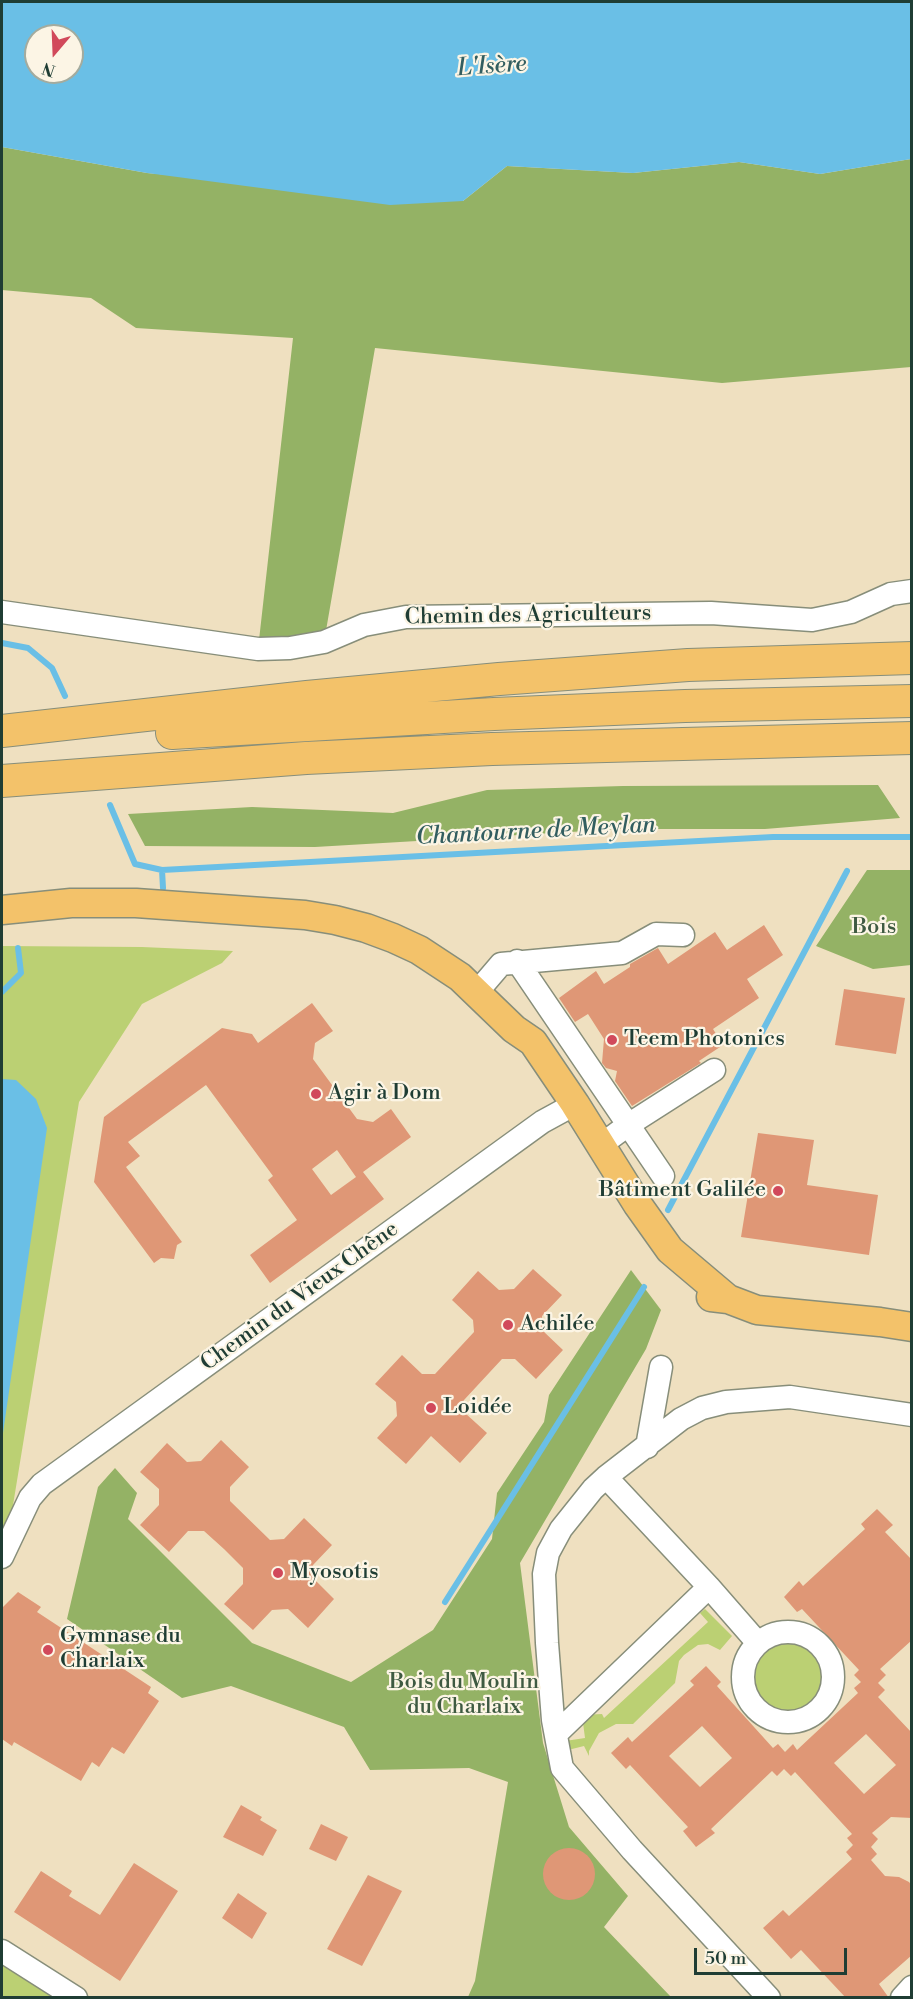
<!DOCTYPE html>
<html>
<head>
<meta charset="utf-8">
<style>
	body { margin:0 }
	#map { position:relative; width:913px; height:1999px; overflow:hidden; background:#efe0c0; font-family:"Libre Bodoni",serif }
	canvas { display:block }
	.frame { position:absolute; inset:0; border:3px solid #1f3d34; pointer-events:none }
	.north { position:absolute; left:24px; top:24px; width:60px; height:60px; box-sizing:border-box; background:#fcf5e5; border:2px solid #a4ab9e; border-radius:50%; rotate:199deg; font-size:16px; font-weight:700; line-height:24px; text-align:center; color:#1f3d34 }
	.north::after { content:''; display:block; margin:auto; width:21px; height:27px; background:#d1495b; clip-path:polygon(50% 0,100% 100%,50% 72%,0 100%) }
	.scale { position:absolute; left:694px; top:1948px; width:153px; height:27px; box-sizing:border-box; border:3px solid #1f3d34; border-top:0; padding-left:8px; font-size:18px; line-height:21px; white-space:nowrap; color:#1f3d34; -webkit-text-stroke:4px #fcf5e5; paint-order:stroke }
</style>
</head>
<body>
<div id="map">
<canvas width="913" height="1999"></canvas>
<div class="frame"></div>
<div class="north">N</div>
<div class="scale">50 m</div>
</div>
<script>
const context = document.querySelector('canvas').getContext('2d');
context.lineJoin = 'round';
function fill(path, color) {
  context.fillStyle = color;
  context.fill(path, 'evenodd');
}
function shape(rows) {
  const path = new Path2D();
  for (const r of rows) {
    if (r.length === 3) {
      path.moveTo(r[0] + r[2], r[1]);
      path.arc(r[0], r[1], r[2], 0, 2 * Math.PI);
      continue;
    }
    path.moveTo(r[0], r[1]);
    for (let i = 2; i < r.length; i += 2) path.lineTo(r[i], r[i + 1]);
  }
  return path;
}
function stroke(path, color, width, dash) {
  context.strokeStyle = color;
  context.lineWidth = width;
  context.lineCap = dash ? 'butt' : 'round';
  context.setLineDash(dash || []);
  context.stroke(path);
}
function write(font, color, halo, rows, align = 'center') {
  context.font = font + ' "Libre Bodoni",serif';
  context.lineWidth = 4.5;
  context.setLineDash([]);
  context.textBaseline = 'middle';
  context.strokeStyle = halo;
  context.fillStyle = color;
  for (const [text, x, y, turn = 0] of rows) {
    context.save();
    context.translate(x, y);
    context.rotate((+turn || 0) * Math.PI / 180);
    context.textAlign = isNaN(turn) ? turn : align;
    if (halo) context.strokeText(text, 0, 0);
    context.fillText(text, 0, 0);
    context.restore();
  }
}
fill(shape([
	[2,946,142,947,233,951,222,963,142,1004,79,1102,5,1554,2,1557],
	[705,1609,732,1636,720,1650,708,1644,698,1645,684,1655,679,1661,675,1683,633,1724,616,1724,599,1733,589,1751,589,1756,584,1746,568,1750,565,1741,585,1738,582,1715,602,1714,604,1718,708,1622,700,1613],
	[788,1677,36],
	[2,1963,58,1997,2,1997]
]), '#bbd073');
fill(shape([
	[2,147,147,173,463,201,507,166,633,173,739,162,820,174,911,159,911,367,722,383,375,348,324,642,258,649,293,338,136,328,91,298,2,290],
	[878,785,900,818,765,829,621,829,315,847,145,846,128,814,252,807,393,813,487,790,623,786],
	[867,870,911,870,911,965,873,969,816,946],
	[631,1270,661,1310,646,1349,520,1563,543,1743,569,1827,628,1896,604,1927,671,1997,468,1997,475,1981,508,1782,469,1768,370,1770,344,1727,231,1686,182,1698,67,1619,98,1487,115,1468,137,1493,128,1519,252,1643,351,1682,433,1630,492,1539,497,1493,544,1422,549,1395]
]), '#94b265');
fill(shape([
	[2,2,911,2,911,159,820,174,739,162,633,173,507,166,463,201,390,205,147,173,2,147],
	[36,36,72,36,72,72,36,72],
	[2,1079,16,1080,36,1099,47,1128,2,1440]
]), '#6abfe6');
stroke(shape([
	[2,643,28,648,52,668,65,696],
	[110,805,135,864,162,870,773,837,912,837],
	[162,870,163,888],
	[2,992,21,973,18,948],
	[668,1210,847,871],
	[445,1602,644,1287]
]), '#6abfe6', 6);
fill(shape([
	[764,925,783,955,747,979,759,998,713,1029,723,1045,699,1061,701,1063,632,1106,615,1081,617,1071,606,1068,602,1063,604,1039,588,1014,575,1022,559,998,596,971,604,984,630,967,630,964,658,948,668,964,715,932,727,950],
	[844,989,905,998,896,1054,835,1045],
	[312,1003,333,1031,315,1043,313,1059,357,1119,373,1122,391,1109,411,1137,363,1172,384,1199,270,1283,250,1255,297,1220,268,1180,273,1176,206,1085,128,1142,140,1156,126,1167,182,1242,177,1245,174,1259,161,1258,154,1263,94,1182,104,1117,222,1028,252,1034,258,1043],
	[337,1150,356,1177,331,1195,312,1169],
	[758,1133,814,1140,807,1185,878,1195,869,1255,741,1237],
	[533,1269,562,1295,542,1316,542,1330,563,1350,536,1379,515,1359,502,1359,464,1400,465,1413,487,1433,460,1463,431,1436,406,1464,377,1438,397,1416,396,1402,375,1384,402,1355,422,1374,435,1374,474,1332,473,1320,452,1300,478,1271,499,1290,514,1289],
	[221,1440,249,1467,230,1487,230,1501,270,1540,284,1539,304,1518,332,1545,313,1565,314,1579,334,1599,308,1628,288,1609,272,1610,253,1630,224,1604,243,1584,243,1568,224,1549,204,1531,188,1531,169,1552,140,1525,159,1505,159,1489,140,1472,167,1443,187,1462,201,1461],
	[877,1509,893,1525,885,1532,912,1560,912,1640,880,1669,886,1675,878,1683,885,1690,878,1697,912,1733,912,1818,891,1817,872,1833,878,1839,871,1847,877,1854,871,1860,885,1876,899,1877,909,1882,912,1886,912,1955,879,1984,889,1998,846,1998,801,1950,791,1959,763,1928,783,1910,789,1916,852,1859,846,1852,853,1845,847,1838,852,1834,795,1772,791,1776,784,1769,777,1776,772,1771,711,1829,715,1833,696,1847,683,1831,688,1827,630,1765,626,1769,611,1753,628,1737,632,1742,694,1685,690,1681,706,1666,721,1682,717,1686,773,1748,778,1744,785,1752,793,1744,797,1750,858,1693,854,1688,861,1682,854,1675,859,1670,802,1609,797,1612,784,1597,799,1581,803,1586,865,1529,861,1524],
	[702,1726,732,1758,700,1787,669,1756],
	[866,1734,896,1765,864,1794,834,1763],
	[18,1592,41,1607,37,1612,151,1687,148,1693,159,1701,124,1754,112,1747,99,1767,92,1762,81,1781,14,1742,12,1746,2,1739,2,1608],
	[241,1805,262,1817,260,1820,277,1830,263,1856,223,1837],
	[321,1824,348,1837,336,1861,309,1849],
	[569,1874,26],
	[134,1863,178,1891,120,1981,14,1912,41,1871,72,1891,69,1896,100,1915],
	[368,1875,402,1891,362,1966,327,1949],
	[238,1893,267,1913,252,1939,222,1918]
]), '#df9776');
const minor = shape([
	[2,612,258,649,290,648,324,642,364,625,406,617,711,613,812,620,851,612,891,594,912,591],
	[517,961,663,1176],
	[477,992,501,964,622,953,656,934,683,935],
	[601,1145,628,1125,714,1070],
	[647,1447,661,1367],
	[606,1477,709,1587,757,1642],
	[2,1557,30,1498,42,1484,542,1122,575,1104],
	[788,1677,45],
	[556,1734,709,1587],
	[2,1951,76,1998],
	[769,1998,632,1850,562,1768,553,1720,547,1643,544,1574,548,1553,561,1529,593,1489,606,1477,681,1419,702,1408,726,1402,790,1397,912,1415],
	[902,1998,912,1987]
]);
const major = shape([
	[2,910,71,903,136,903,305,915,335,920,366,928,393,938,419,950,460,977,514,1029,533,1042,575,1104,638,1205,670,1250,728,1299],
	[711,1297,728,1299,757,1310,880,1322,912,1327]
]);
const highway = shape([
	[2,731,307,697,499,679,688,665,912,658],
	[172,733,494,714,685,706,912,701],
	[2,781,306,758,492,749,912,738]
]);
stroke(minor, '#878e7a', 25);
stroke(major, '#878e7a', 31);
stroke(highway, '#878e7a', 34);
stroke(minor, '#fff', 22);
stroke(major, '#f3c26a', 28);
stroke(highway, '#f3c26a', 32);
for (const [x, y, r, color] of [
	[612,1040,6,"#d1495b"],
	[316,1094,6,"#d1495b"],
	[778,1191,6,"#d1495b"],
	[508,1325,6,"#d1495b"],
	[431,1408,6,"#d1495b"],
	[278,1573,6,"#d1495b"],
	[48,1650,6,"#d1495b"]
]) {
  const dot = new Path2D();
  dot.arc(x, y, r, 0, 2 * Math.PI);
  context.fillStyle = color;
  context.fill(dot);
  stroke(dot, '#fcf5e5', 2);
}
write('22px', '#1f3d34', '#fcf5e5', [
	["Chemin des Agriculteurs",528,616,-1],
	["Chemin du Vieux Chêne",300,1297,-36]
]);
write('22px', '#3e5a41', '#fcf5e5', [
	["Bois",874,928],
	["Bois du Moulin",464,1683],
	["du Charlaix",464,1708]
]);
write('22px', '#1f3d34', '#fcf5e5', [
	["Teem Photonics",624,1040],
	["Agir à Dom",328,1094],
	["Bâtiment Galilée",766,1191,"right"],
	["Achilée",520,1325],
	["Loidée",443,1408],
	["Myosotis",290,1573],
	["Gymnase du",60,1637],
	["Charlaix",60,1662]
], 'left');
write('italic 24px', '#325e60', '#fcf5e5', [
	["L'Isère",492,67,-4],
	["Chantourne de Meylan",536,832,-3]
]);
</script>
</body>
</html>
